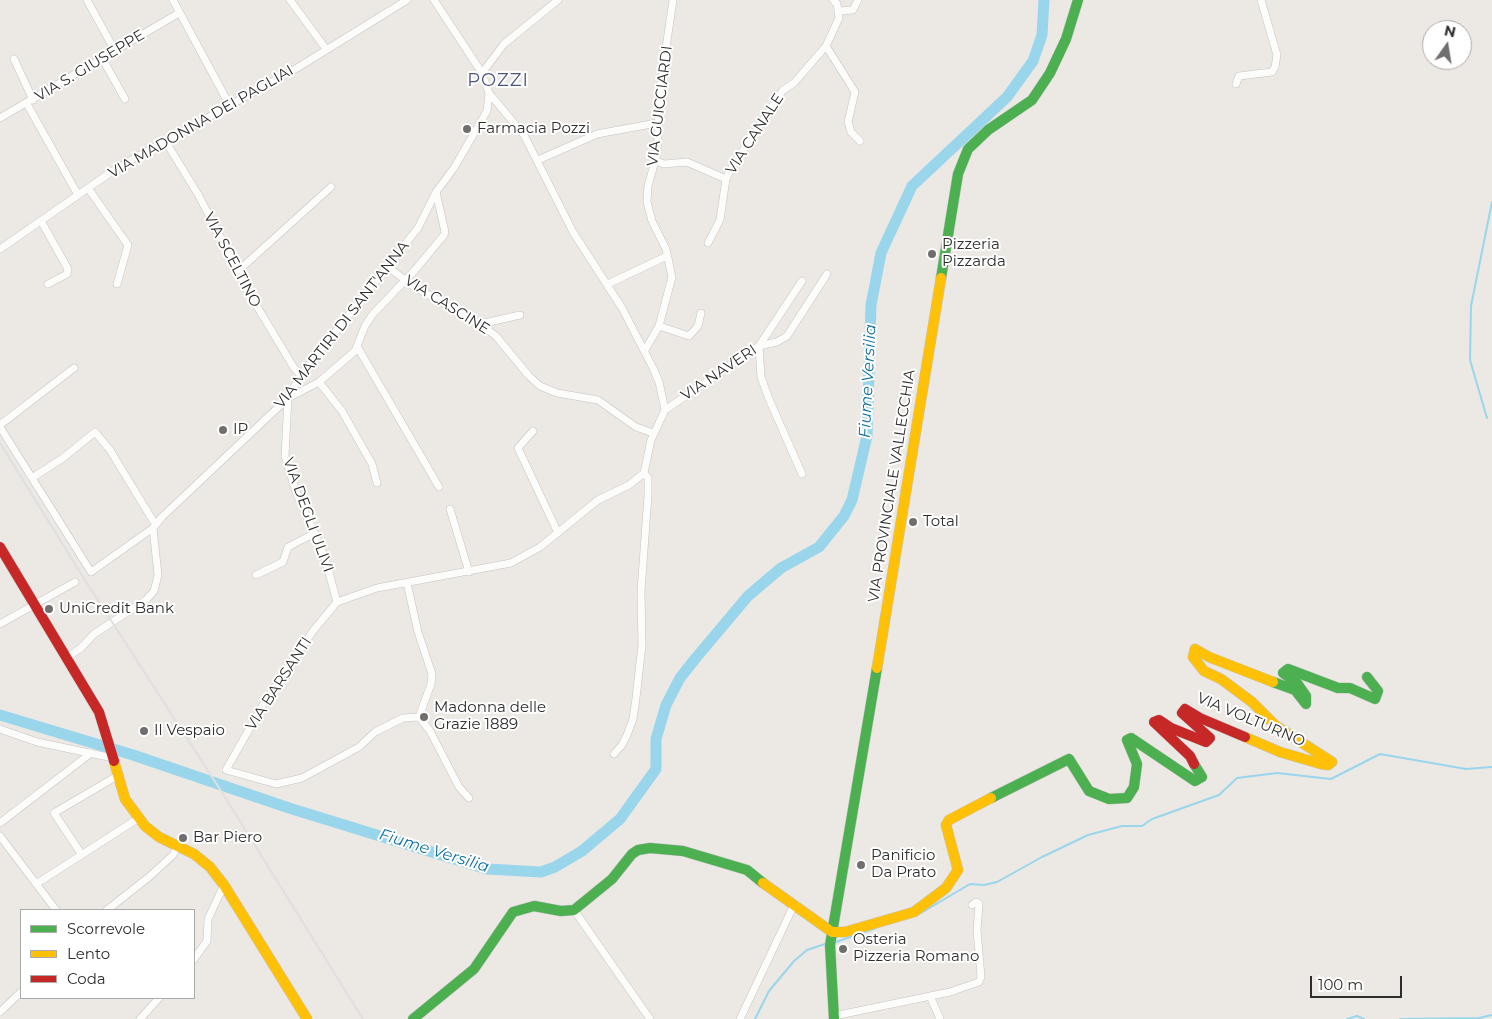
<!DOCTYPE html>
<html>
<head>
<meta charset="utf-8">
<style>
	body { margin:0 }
	#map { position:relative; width:1492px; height:1019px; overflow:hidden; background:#ece8e4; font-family:Montserrat,sans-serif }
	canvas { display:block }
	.legend { position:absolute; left:20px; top:909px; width:175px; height:90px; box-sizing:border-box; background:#fff; border:1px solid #ababab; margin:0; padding:6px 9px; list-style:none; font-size:15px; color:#2e2e2e }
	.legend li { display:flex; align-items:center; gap:10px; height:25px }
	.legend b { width:25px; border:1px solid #ababab }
	.north { position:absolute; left:1422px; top:20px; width:50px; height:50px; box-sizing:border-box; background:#fff; border:1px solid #ababab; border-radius:50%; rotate:13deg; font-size:14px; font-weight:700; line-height:20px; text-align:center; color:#2e2e2e }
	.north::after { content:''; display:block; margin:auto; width:18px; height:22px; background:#706f6e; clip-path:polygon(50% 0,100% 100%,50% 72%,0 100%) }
	.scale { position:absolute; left:1310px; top:976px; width:92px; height:22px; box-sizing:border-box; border:2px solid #2e2e2e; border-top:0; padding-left:6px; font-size:15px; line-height:18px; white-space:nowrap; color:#2e2e2e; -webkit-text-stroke:4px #fff; paint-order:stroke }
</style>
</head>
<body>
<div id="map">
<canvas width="1492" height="1019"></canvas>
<ul class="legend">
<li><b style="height:6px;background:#4caf50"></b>Scorrevole</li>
<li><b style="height:6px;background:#ffc107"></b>Lento</li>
<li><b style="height:6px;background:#c62828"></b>Coda</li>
</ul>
<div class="north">N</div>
<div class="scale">100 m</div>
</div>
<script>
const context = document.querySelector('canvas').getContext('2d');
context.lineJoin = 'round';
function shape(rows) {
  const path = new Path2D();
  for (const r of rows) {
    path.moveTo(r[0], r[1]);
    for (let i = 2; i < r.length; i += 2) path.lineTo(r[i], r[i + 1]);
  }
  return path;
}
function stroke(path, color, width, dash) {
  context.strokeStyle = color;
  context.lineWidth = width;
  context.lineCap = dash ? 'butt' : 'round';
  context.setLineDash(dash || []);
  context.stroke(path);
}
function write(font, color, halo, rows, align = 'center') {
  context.font = font + ' Montserrat,sans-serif';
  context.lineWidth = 4;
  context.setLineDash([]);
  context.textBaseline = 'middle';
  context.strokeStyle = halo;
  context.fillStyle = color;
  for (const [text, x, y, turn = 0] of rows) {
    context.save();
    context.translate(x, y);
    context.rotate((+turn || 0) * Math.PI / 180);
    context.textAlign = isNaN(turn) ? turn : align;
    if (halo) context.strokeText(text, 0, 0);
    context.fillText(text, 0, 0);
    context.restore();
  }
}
stroke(shape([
	[1487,418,1470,360,1471,306,1492,202],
	[921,913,970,884,984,885,997,882,1042,857,1088,835,1122,826,1142,826,1152,819,1219,795,1237,778,1277,773,1331,779,1380,754,1466,769,1492,767],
	[836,942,876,928],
	[755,1019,769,991,794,961,807,950,825,944],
	[1347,1019,1357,1016,1364,1019],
	[1400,1019,1479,1018,1492,1015]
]), '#99d6ec', 2);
stroke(shape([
	[0,715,133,755,289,808,487,869,541,872,555,867,582,851,620,819,656,769,656,739,666,705,680,678,695,659,748,596,781,568,819,547,844,516,852,500,867,436,871,305,881,253,912,186,1007,97,1033,61,1042,35,1044,0]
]), '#99d6ec', 11);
const street = shape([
	[87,0,115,51],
	[173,0,229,104],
	[290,0,326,49],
	[839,11,853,10,858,0],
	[826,46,855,92,848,122,851,132,860,141],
	[102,58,125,99],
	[14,59,33,100],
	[482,73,504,44,558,0],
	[1236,84,1239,76,1272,72,1275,67,1277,55,1261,0],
	[489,93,524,135,573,232,622,308,653,368,659,382,665,410,651,440,644,473,648,478,648,495,641,591,642,645,636,698,633,719,627,735,622,745,614,754],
	[27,104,78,195],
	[0,118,179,13],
	[166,142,199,196,249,293,294,368,301,375],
	[538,160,597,134,657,123],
	[656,161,664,164,687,162,726,179],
	[88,188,128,245,117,284],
	[436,192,445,232],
	[41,221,68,269,67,274,48,284],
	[708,243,720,220,726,179,732,167,783,90,794,83,826,46,839,18,837,4,833,0],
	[0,249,117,168,297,68,407,0],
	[388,267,413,286,480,324,496,336,529,376,540,386,557,393,598,400,636,427,653,433],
	[238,271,331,187],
	[608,284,667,256],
	[480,324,520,315],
	[659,326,689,336,698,326,701,313],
	[358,348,439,487],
	[645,350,659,326,672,277,666,249,652,221,647,202,648,186,657,154,660,89,673,0],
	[319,382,342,411,372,464,377,483],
	[665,410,759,346,802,281],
	[0,425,74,368],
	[0,427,91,572,153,528,162,517,288,398,301,375,418,228,436,192,454,168,487,111,489,93,482,73,434,0],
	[533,431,518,448,558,533],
	[802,474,769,399,761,377,759,346,777,342,787,336,827,274],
	[32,478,63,458,95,432,110,450,155,524],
	[450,509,469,572],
	[256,575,283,562,288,547,315,533],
	[407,583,418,632,432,674,431,684,419,717,403,718,375,732,359,747,302,778,276,784,226,770,264,703,313,631,337,602,377,588,511,563,540,547,598,500,629,485,644,473],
	[337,602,325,558,296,492,285,456,288,398,319,382,355,351,365,326,373,314,415,270,444,235],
	[0,624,75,582],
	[66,658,81,648,94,634,146,600,154,591,158,575,153,528],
	[419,717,430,731,459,787,469,798],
	[0,729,37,742,113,758],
	[0,823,91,753],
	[0,836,56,910],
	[82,855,54,813,117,776],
	[36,884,139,818],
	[107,910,149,877,173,855,177,847],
	[574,910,650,1019],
	[194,959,207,941,208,919,224,885],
	[930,996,940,1019],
	[0,1012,21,992],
	[834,1016,950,992,979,982,981,977,977,930,979,904,976,902,972,905],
	[140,1019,159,998],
	[740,1019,793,907]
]);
const fast = shape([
	[941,278,958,174,968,149,988,130,1032,100,1050,73,1066,39,1078,0],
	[1273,682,1295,690,1306,704,1306,696,1297,683,1283,673,1288,669,1338,688,1350,688,1375,699,1378,691,1367,677],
	[991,798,1069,759,1089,791,1109,799,1127,798,1134,787,1137,764,1127,740,1131,738,1195,781,1202,777,1194,764],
	[413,1019,474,969,513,912,534,906,561,911,574,910,612,879,632,854,638,850,650,848,683,851,747,870,763,883],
	[834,1019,830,945,877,668]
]);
const slow = shape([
	[877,668,941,278],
	[1245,737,1280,752,1321,764,1328,765,1332,762,1276,726,1252,702,1221,679,1204,671,1193,657,1195,649,1209,657,1273,682],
	[114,761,125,799,145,826,159,837,194,854,210,867,224,885,307,1019],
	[763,883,832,932,845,932,914,912,946,888,958,870,946,825,949,820,991,798]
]);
const jam = shape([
	[0,547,99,712,114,761],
	[1194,764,1190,756,1154,722,1159,720,1171,728,1206,742,1210,738,1182,713,1185,709,1200,718,1245,737]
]);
stroke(street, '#c5c4c5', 8);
stroke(fast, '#c5c4c5', 11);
stroke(slow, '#c5c4c5', 11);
stroke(jam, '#c5c4c5', 11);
stroke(street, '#fcfcfb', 7);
stroke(fast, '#4caf50', 10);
stroke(slow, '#ffc107', 10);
stroke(jam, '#c62828', 10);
stroke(shape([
	[0,443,83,577,223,794,363,1019]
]), '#dfdfe1', 2);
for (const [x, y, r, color] of [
	[467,129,5,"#706f6e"],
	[932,254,5,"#706f6e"],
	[223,430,5,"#706f6e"],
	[913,522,5,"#706f6e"],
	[49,609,5,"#706f6e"],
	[424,717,5,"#706f6e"],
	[144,731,5,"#706f6e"],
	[183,838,5,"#706f6e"],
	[861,865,5,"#706f6e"],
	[843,949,5,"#706f6e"]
]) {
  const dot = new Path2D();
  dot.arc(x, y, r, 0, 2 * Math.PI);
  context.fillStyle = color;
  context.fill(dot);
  stroke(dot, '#fff', 2);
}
write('15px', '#2e2e2e', '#fff', [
	["VIA S. GIUSEPPE",90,66,-31],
	["VIA GUICCIARDI",660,106,-83],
	["VIA MADONNA DEI PAGLIAI",201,122,-30],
	["VIA CANALE",755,134,-57],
	["VIA SCELTINO",232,260,62],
	["VIA CASCINE",447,305,32],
	["VIA MARTIRI DI SANT'ANNA",342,325,-52],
	["VIA NAVERI",719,373,-34],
	["VIA PROVINCIALE VALLECCHIA",892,486,-81],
	["VIA DEGLI ULIVI",308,515,70],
	["VIA BARSANTI",279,684,-57],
	["VIA VOLTURNO",1251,720,23]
]);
write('15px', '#2e2e2e', '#fff', [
	["Farmacia Pozzi",477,129],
	["Pizzeria",942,245],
	["Pizzarda",942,262],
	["IP",233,430],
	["Total",923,522],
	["UniCredit Bank",59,609],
	["Madonna delle",434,708],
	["Grazie 1889",434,725],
	["Il Vespaio",154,731],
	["Bar Piero",193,838],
	["Panificio",871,856],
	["Da Prato",871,873],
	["Osteria",853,940],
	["Pizzeria Romano",853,957]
], 'left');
write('italic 16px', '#0d6fa3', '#fff', [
	["Fiume Versilia",868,381,-87],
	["Fiume Versilia",434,851,17]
]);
context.letterSpacing = '1px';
write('18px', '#4d5680', '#fff', [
	["POZZI",498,81]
]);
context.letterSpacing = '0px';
</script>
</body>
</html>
